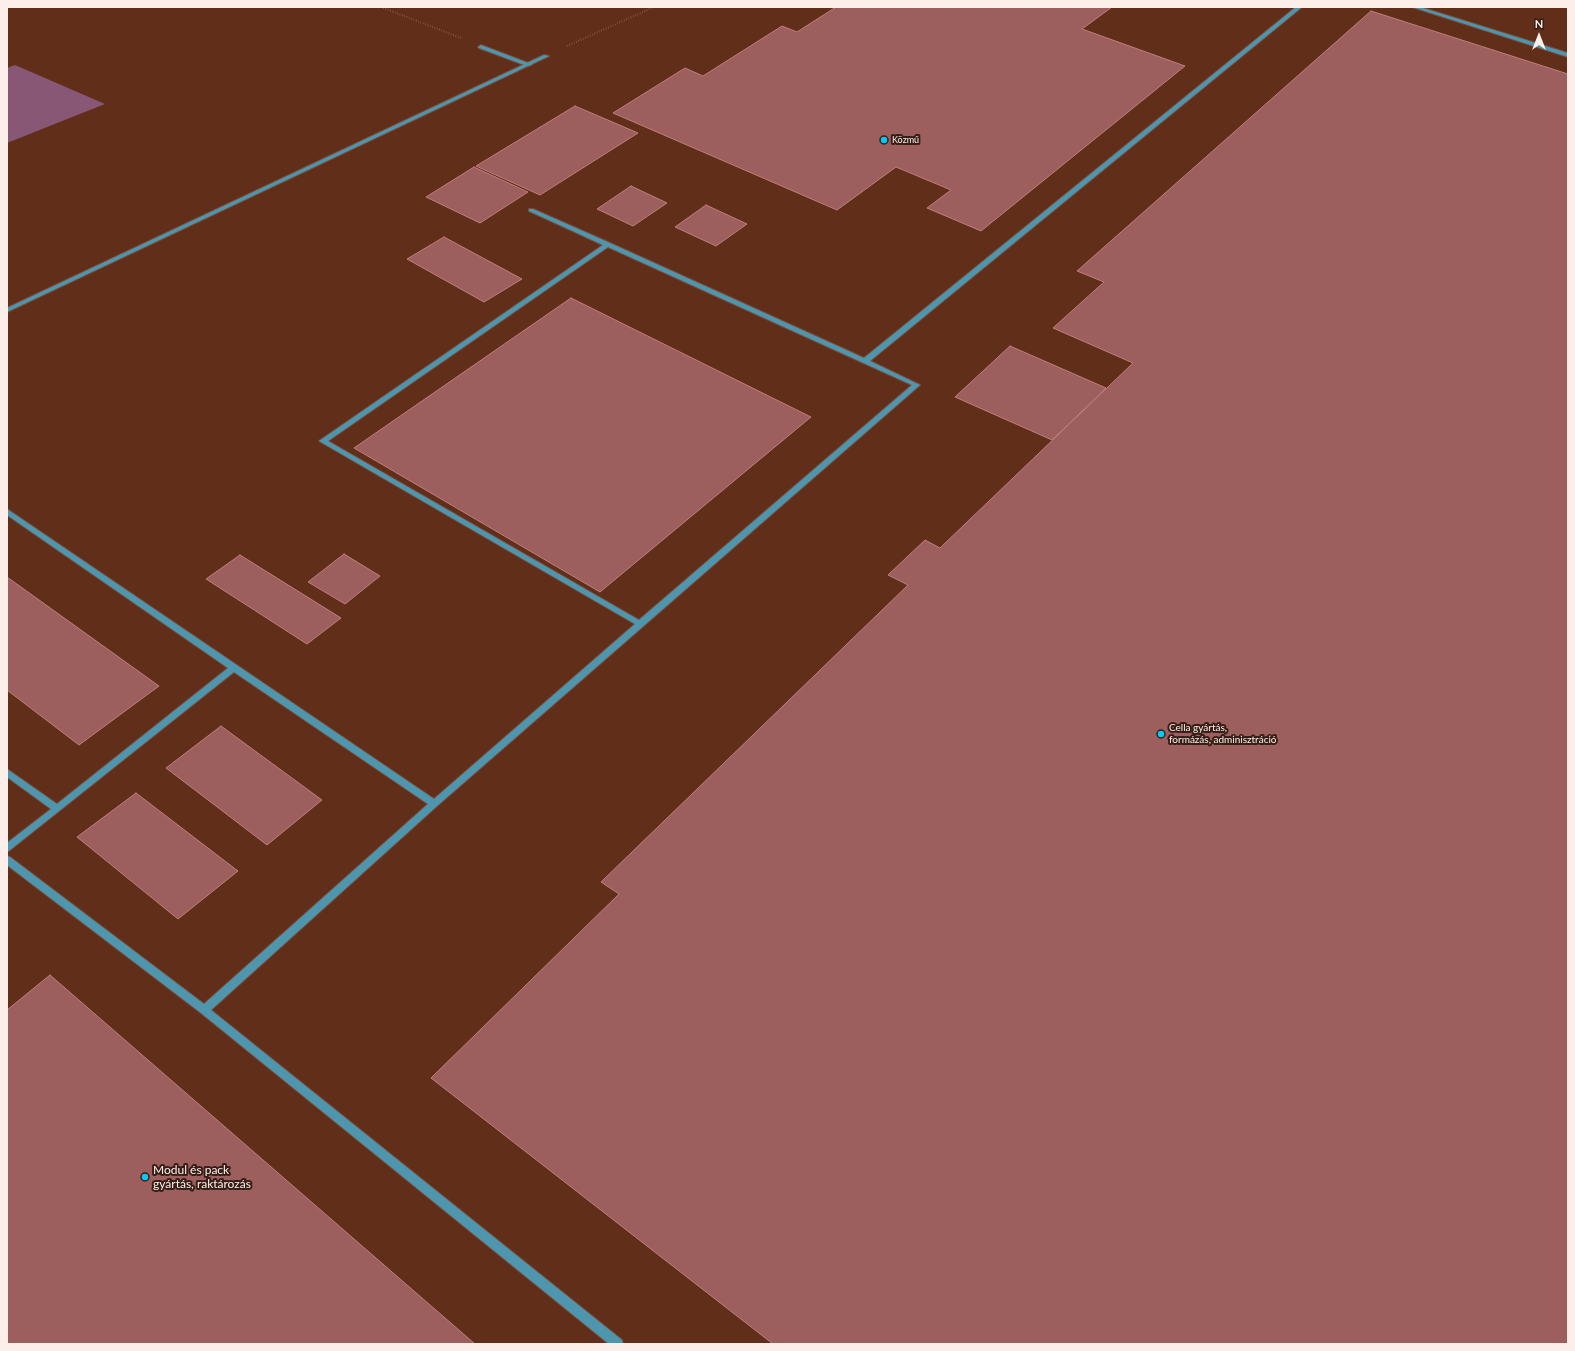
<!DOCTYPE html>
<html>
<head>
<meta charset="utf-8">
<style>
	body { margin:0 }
	#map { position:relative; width:1575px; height:1351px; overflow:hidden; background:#612e1a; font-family:Lato,sans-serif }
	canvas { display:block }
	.frame { position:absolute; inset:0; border:8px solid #fcefea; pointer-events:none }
	.north { position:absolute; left:1519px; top:16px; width:40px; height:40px; -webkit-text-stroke:3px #361e16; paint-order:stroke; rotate:0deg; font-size:11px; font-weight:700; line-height:16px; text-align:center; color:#fcefea }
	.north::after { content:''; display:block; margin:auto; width:14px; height:18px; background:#fcefea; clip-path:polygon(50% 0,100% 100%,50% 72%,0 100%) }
</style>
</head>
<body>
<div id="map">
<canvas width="1575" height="1351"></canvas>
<div class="frame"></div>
<div class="north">N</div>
</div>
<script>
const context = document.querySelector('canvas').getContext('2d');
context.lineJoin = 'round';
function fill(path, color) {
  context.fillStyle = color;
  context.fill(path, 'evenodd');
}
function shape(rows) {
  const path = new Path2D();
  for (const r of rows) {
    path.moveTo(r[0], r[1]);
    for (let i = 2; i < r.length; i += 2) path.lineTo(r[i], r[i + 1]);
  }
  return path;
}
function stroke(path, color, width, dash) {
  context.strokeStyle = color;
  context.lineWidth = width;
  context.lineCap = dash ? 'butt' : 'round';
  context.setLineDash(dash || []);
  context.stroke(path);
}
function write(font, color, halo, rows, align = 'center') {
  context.font = font + ' Lato,sans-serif';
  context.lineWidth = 4;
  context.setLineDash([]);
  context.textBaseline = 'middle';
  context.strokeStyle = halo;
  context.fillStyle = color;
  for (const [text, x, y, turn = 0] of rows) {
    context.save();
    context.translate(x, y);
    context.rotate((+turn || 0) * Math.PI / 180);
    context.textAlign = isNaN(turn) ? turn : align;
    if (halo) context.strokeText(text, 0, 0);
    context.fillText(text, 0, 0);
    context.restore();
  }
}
fill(shape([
	[15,65,105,104,7,143,7,68]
]), '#875775');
const building = shape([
	[836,7,1112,7,1082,29,1185,66,981,231,927,208,951,190,896,167,837,210,613,113,685,68,703,76,782,26,797,32,836,7],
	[1371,11,1568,74,1568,1344,773,1344,431,1078,619,894,601,882,908,585,888,575,925,540,940,548,1133,363,1053,328,1104,282,1077,271,1371,11],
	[575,106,638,133,540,195,476,166,575,106],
	[474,167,528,192,480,223,426,197,474,167],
	[631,186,667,203,633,226,597,209,631,186],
	[706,205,747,224,716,246,675,227,706,205],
	[444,237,522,279,484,302,407,259,444,237],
	[571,298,811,417,600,592,354,448,571,298],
	[1010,346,1106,388,1052,440,955,397,1010,346],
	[344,554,380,576,345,604,308,582,344,554],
	[240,555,341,618,307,644,206,579,240,555],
	[7,577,159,686,79,745,7,690,7,577],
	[221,726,322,800,267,845,166,768,221,726],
	[136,793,238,871,178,919,77,837,136,793],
	[50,975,475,1344,7,1344,7,1010,50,975]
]);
fill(building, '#9c5f5d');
stroke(building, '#bf7f7c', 1);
const service = shape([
	[1296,7,1302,7,870,361,920,385,437,806,211,1010,622,1340,623,1344,609,1344,201,1013,7,865,7,856,10,857,204,1004,428,804,234,672,10,850,7,852,7,843,51,809,7,777,7,769,57,804,228,668,7,515,7,509,434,799,635,624,319,441,603,245,529,211,529,209,533,209,610,243,864,358,1296,7],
	[608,247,912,385,639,620,328,441,608,247],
	[1412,7,1420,7,1568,53,1568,57,1412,7],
	[481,45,531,64,532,65,527,66,479,48,478,47,481,45]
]);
const minor = shape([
	[544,55,549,56,7,312,7,308,544,55]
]);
stroke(service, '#7a4d3b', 2);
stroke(minor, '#7a4d3b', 2);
stroke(shape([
	[381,7,461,38],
	[567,46,654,7]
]), '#987364', 2, [0.5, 2]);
fill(service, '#4d96ae');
fill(minor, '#4d96ae');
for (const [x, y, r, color] of [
	[884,140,4,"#00cbf8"],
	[1161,734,4,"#00cbf8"],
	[145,1177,4,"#00cbf8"]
]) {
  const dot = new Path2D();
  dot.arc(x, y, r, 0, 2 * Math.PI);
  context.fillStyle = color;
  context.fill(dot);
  stroke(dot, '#361e16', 1.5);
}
write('9px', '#fcefea', '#361e16', [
	["Közmű",892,140]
], 'left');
write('10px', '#fcefea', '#361e16', [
	["Cella gyártás,",1169,728],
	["formázás, adminisztráció",1169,740]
], 'left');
write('12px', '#fcefea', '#361e16', [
	["Modul és pack",153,1170],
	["gyártás, raktározás",153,1184]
], 'left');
</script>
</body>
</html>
